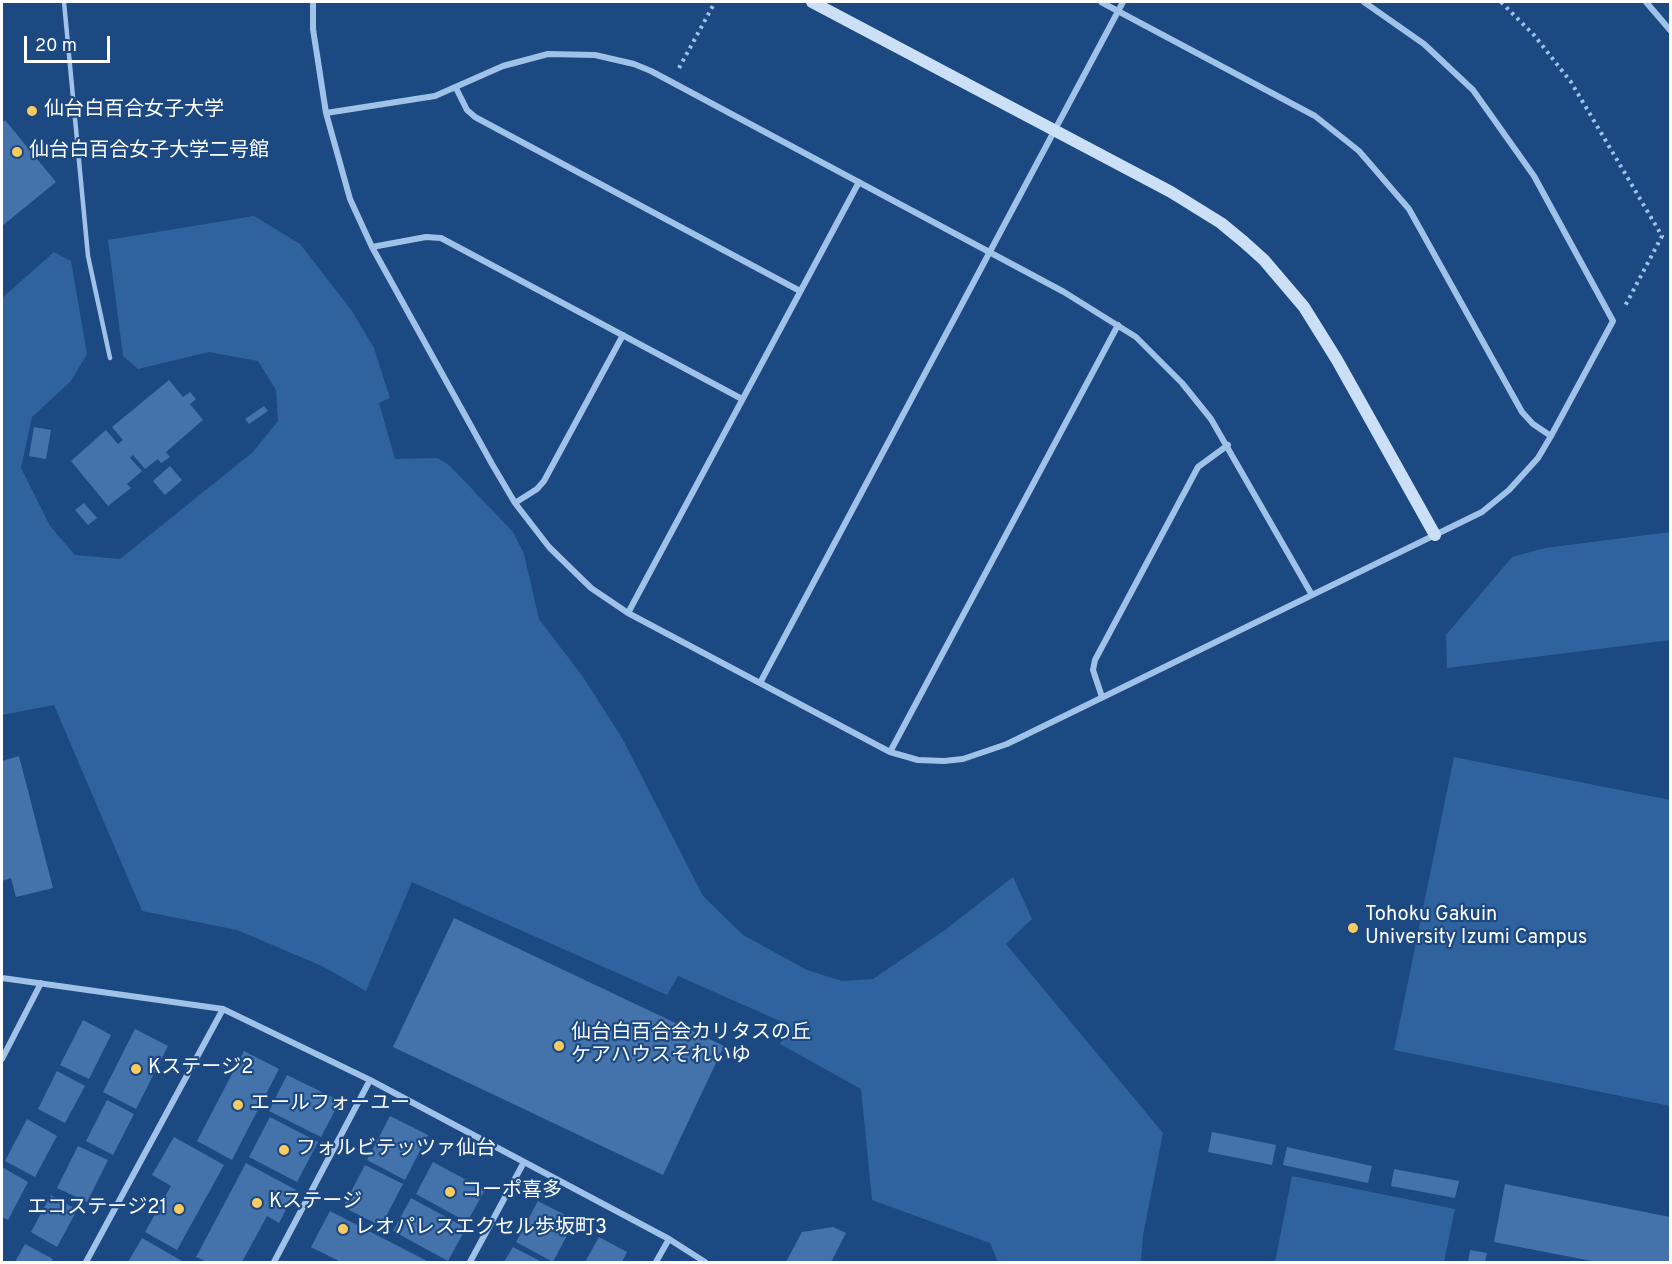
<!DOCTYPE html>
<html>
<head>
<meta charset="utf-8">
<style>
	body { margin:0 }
	#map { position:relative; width:1672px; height:1264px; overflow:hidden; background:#1c4981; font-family:Overpass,sans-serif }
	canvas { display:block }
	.frame { position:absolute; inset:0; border:3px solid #fff; pointer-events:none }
	.scale { position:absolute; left:24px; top:36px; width:86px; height:27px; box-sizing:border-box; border:3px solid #fff; border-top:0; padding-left:8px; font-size:18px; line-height:21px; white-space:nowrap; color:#fff; -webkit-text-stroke:4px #1c4981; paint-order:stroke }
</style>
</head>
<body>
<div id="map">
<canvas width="1672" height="1264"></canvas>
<div class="frame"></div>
<div class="scale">20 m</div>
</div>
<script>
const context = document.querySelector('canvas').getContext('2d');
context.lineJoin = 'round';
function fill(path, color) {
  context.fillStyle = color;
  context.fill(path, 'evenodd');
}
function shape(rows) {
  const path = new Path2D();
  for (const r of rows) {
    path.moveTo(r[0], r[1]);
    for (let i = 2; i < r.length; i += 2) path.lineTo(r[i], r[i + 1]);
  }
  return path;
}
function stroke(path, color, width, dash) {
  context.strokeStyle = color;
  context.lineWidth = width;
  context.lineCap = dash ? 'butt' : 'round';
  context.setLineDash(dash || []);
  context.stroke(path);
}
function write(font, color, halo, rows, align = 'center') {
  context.font = font + ' Overpass,"Noto Sans JP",sans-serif';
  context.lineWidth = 4.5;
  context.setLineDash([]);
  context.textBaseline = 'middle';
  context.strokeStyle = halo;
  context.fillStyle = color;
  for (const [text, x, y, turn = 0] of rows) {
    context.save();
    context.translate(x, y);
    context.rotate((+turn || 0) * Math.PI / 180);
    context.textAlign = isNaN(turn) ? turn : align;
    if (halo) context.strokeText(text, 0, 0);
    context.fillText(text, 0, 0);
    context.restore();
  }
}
fill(shape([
	[254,216,300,244,352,311,374,348,390,398,379,403,395,459,438,458,450,466,513,532,524,554,539,619,583,677,622,738,703,896,743,935,807,970,842,981,873,979,945,930,1013,877,1032,919,1006,944,1163,1133,1143,1235,1141,1262,998,1262,990,1243,872,1200,861,1089,780,1044,789,1025,678,976,667,995,412,882,366,991,322,966,237,930,142,911,54,705,2,715,2,298,54,252,71,261,87,354,71,381,32,417,21,468,50,526,75,555,120,559,253,452,278,421,276,390,258,361,209,352,138,369,123,356,108,240],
	[1670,532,1670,640,1447,668,1446,635,1512,557,1545,548],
	[1454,757,1670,800,1670,1106,1394,1050],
	[1292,1176,1455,1209,1444,1262,1275,1262]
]), '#2f639f');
fill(shape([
	[5,120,56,182,2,226,2,123],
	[169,380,183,397,190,392,196,399,190,404,203,420,166,452,170,457,161,463,158,459,145,469,133,455,130,458,142,471,127,484,131,488,108,506,71,461,106,430,118,444,123,440,112,427],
	[264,406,268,411,249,424,245,419],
	[34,427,51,430,46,459,29,456],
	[170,466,182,480,165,495,153,481],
	[84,503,97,518,88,525,75,510],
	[19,756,53,888,16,897,11,878,2,881,2,761],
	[454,918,724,1046,663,1175,393,1047],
	[83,1020,111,1035,89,1079,60,1065],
	[135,1029,168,1046,136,1109,103,1092],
	[244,1051,279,1069,232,1160,197,1141],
	[57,1071,85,1086,65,1123,38,1109],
	[287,1075,340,1101,321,1137,269,1111],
	[107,1100,134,1114,113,1155,86,1141],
	[390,1116,428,1135,405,1180,367,1160],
	[270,1117,318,1142,297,1182,249,1157],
	[27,1119,57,1136,35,1177,5,1161],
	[1212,1132,1276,1145,1272,1165,1208,1152],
	[174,1137,224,1165,177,1250,145,1232,171,1186,152,1175],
	[78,1146,108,1160,87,1202,57,1188],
	[1287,1147,1372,1166,1368,1183,1283,1165],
	[433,1162,485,1190,467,1222,416,1194],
	[246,1163,296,1190,279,1223,267,1216,242,1262,207,1262,196,1257],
	[365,1165,403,1184,381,1226,343,1207],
	[2,1167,28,1182,8,1220,2,1217],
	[1394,1169,1459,1181,1455,1198,1391,1186],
	[1505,1184,1670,1217,1670,1262,1597,1262,1494,1242],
	[51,1195,77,1210,57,1247,31,1232],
	[411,1198,466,1228,448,1261,393,1231],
	[538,1201,575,1220,553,1262,516,1242],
	[330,1211,429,1262,341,1262,311,1247],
	[833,1227,846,1233,831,1262,786,1262,802,1232],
	[599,1237,627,1252,622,1262,585,1262],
	[142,1238,182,1261,181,1262,128,1262],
	[25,1244,53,1259,51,1262,15,1262],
	[513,1247,542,1262,504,1262],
	[1470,1250,1487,1253,1485,1262,1468,1262]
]), '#4473ab');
stroke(shape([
	[1501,2,1534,35,1571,82,1662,236,1625,306],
	[679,68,715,2]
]), '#a0c2e9', 4, [3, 4.5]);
stroke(shape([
	[64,2,88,256,110,358]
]), '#a0c2e9', 4.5);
stroke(shape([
	[313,2,313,29,326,113,350,199,372,247,492,464,515,503,549,547,591,588,628,613,890,752,918,760,944,761,963,759,1007,744,1482,512,1509,490,1538,458,1551,436,1613,321,1534,176,1473,90,1424,44,1364,2],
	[1101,2,1315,116,1359,151,1409,209,1522,412,1533,424,1551,436],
	[1646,2,1670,30],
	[456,88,467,110,475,117,800,291],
	[326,113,435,96,503,66,548,54,595,55,634,64,651,71,1064,292,1136,337,1182,383,1211,419,1312,595],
	[372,247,426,237,441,238,742,399],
	[515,503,537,489,544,481,623,335],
	[628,613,859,182],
	[760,683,1123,2],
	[1102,697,1093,670,1095,660,1198,467,1228,445],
	[890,752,1118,325],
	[2,978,223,1009,370,1080,669,1239,705,1262],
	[2,1059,41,983],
	[86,1262,223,1009],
	[274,1262,370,1080],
	[470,1262,524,1162],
	[656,1262,669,1239]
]), '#a0c2e9', 6);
stroke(shape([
	[812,2,1171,192,1221,223,1244,242,1264,260,1304,307,1337,360,1435,535]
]), '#cbdff7', 12);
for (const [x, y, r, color] of [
	[32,111,6,"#facb5e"],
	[17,152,6,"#facb5e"],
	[1353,928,6,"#facb5e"],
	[559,1046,6,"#facb5e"],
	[136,1069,6,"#facb5e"],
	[238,1105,6,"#facb5e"],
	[284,1150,6,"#facb5e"],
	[450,1192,6,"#facb5e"],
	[257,1203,6,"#facb5e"],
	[179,1209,6,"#facb5e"],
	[343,1229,6,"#facb5e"]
]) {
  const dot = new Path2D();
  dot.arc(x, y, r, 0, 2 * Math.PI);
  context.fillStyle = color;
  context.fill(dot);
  stroke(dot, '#1c4981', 2);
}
write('20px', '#fff', '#1c4981', [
	["仙台白百合女子大学",44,111],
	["仙台白百合女子大学二号館",29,152],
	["Tohoku Gakuin",1365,916],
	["University Izumi Campus",1365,939],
	["仙台白百合会カリタスの丘",571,1034],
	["ケアハウスそれいゆ",571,1057],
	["Kステージ2",148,1069],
	["エールフォーユー",250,1105],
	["フォルビテッツァ仙台",296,1150],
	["コーポ喜多",462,1192],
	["Kステージ",269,1203],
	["エコステージ21",167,1209,"right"],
	["レオパレスエクセル歩坂町3",355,1229]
], 'left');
</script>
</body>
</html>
